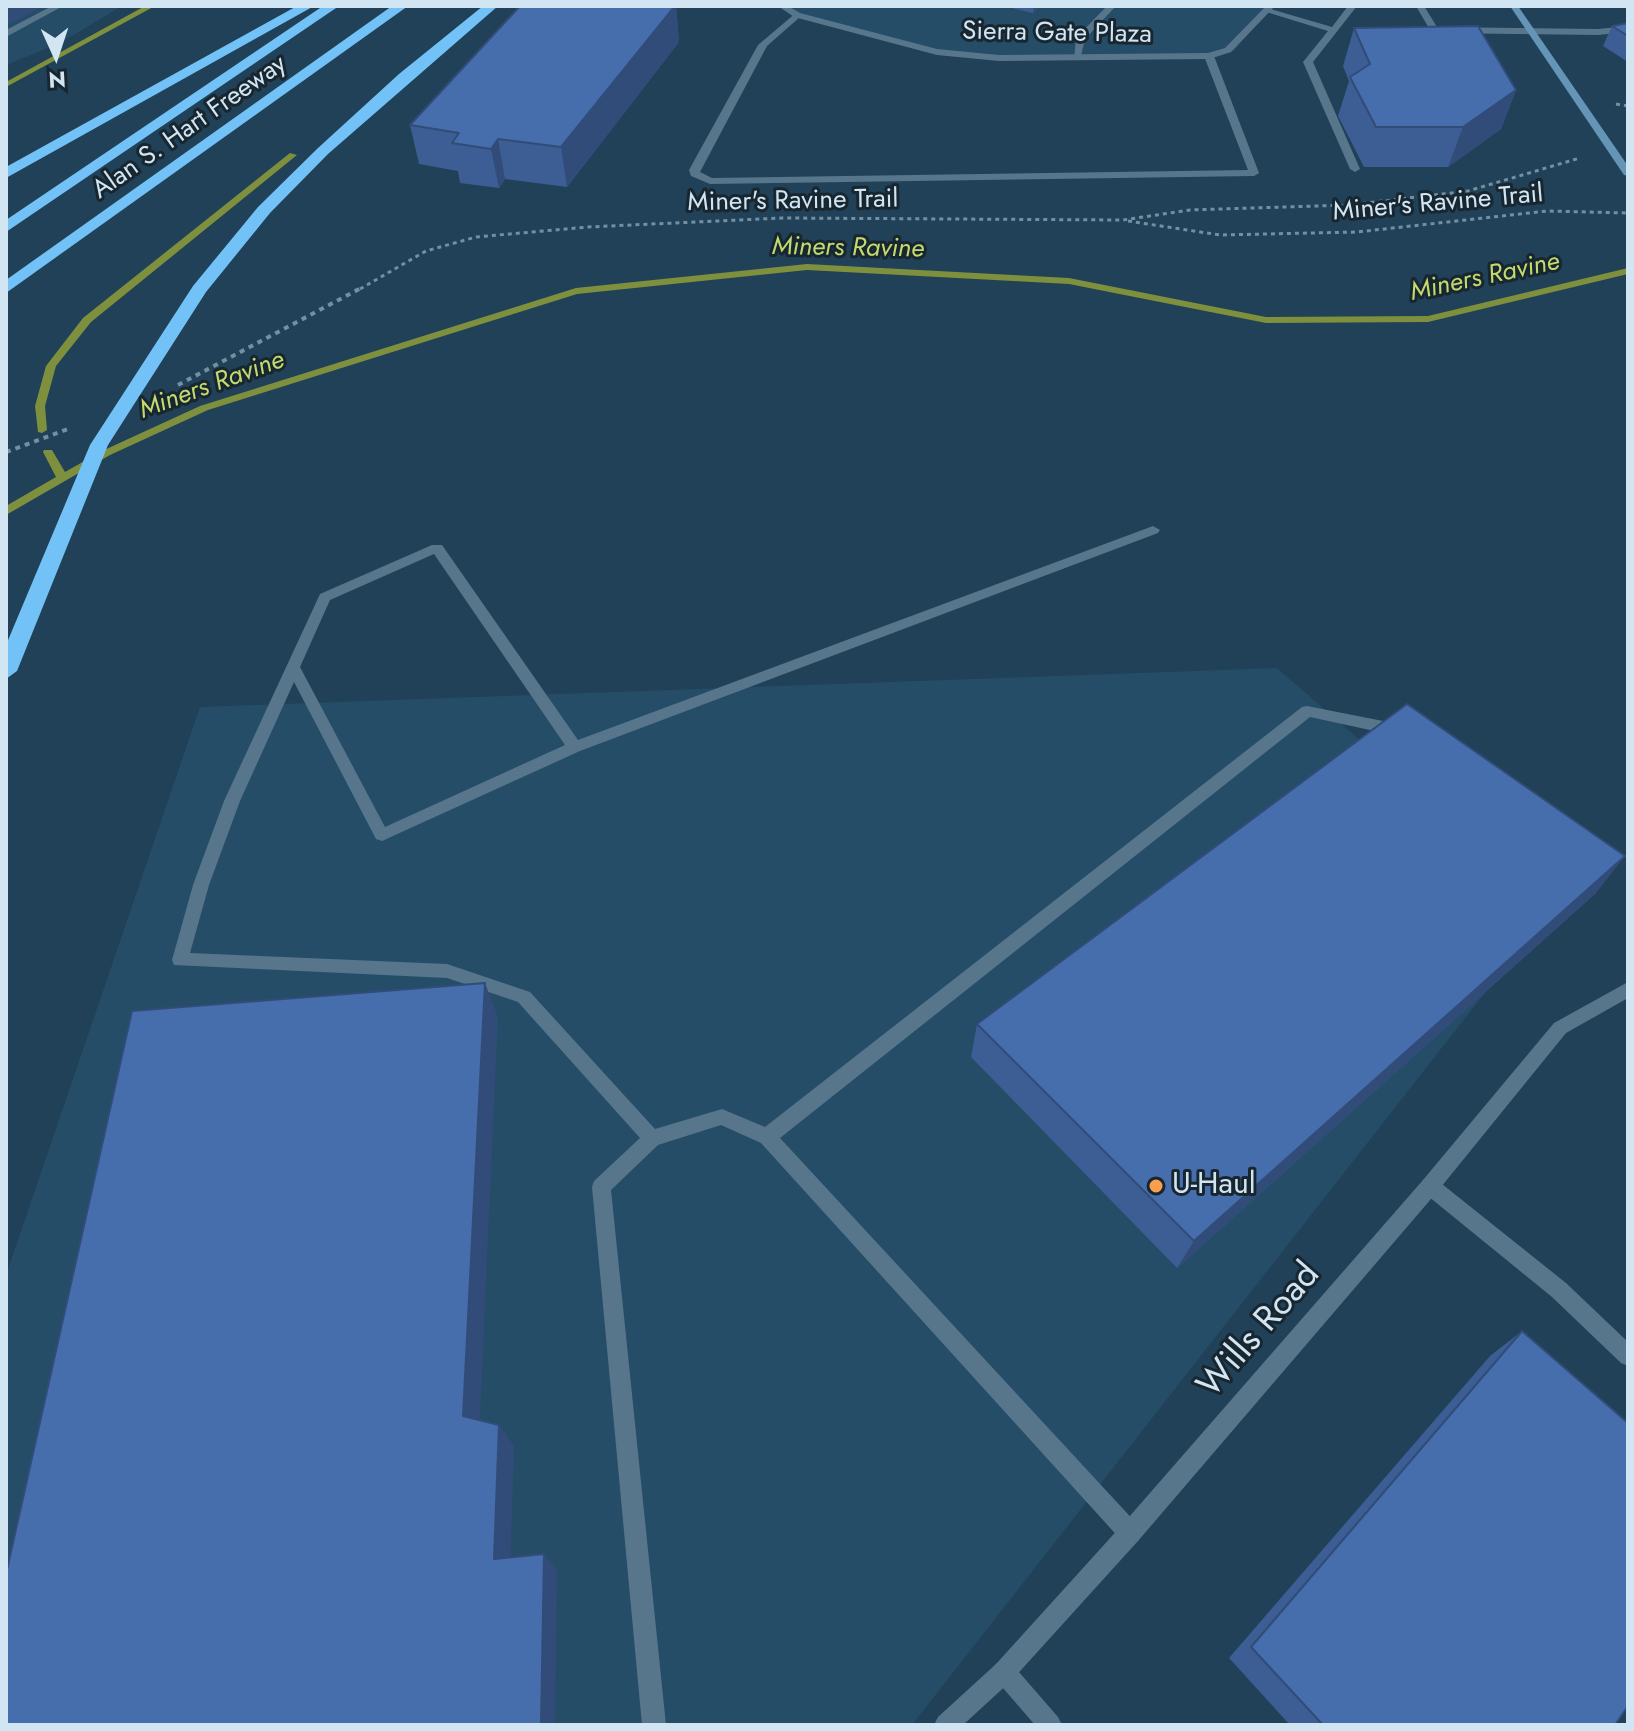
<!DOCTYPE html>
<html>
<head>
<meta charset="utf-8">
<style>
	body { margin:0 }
	#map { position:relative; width:1634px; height:1731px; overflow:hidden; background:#204157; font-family:Jost,sans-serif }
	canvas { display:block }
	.frame { position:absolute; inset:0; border:8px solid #d2e5f3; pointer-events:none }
	.north { position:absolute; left:16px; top:16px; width:80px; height:80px; -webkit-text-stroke:6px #182630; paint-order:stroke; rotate:177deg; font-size:22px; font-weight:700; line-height:32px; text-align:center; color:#d2e5f3 }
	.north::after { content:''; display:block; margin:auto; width:28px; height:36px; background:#d2e5f3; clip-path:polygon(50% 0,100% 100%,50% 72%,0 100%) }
</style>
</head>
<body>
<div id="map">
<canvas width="1634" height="1731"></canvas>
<div class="frame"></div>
<div class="north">N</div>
</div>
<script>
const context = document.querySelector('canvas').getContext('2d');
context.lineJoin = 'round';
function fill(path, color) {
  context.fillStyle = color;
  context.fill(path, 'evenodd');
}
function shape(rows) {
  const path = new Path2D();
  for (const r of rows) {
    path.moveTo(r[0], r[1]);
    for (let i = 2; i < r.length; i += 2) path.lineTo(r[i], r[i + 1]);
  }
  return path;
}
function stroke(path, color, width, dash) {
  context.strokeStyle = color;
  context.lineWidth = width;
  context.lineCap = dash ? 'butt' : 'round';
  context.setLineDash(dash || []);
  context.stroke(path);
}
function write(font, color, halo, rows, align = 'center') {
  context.font = font + ' Jost,sans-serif';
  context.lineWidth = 6;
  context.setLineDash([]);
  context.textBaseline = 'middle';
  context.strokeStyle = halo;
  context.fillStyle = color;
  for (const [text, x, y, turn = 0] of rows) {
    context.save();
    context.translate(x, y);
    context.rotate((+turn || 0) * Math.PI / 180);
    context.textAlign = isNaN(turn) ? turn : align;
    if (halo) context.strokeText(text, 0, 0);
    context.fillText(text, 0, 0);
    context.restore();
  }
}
fill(shape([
	[6,6,122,6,60,43,6,65],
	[786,6,1271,6,1234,51,1217,57,985,59,947,53,806,17],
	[1277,668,1552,907,912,1725,6,1725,6,1275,200,707]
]), '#254d67');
fill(shape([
	[145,6,155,6,6,87,6,82,145,6],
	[290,153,297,155,91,322,56,366,45,406,47,430,42,433,38,432,35,406,46,366,83,318,290,153],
	[807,264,1069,278,1266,317,1428,316,1628,268,1628,274,1428,322,1266,323,1069,284,807,270,577,294,208,410,110,455,6,515,6,506,56,477,43,452,44,450,52,450,65,472,102,451,200,406,576,288,807,264]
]), '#7e8f3e');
stroke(shape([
	[1616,104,1628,106],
	[1128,221,1220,235,1357,232,1547,211,1628,213],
	[360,289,426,251,476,237,588,227,782,218,1123,220,1190,210,1349,205,1468,191,1580,158]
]), '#748fa1', 3, [4, 4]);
stroke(shape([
	[178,385,363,287],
	[6,452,68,429]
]), '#748fa1', 4, [5, 5]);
fill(shape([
	[52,6,63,6,6,37,6,30,52,6],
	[1107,6,1116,6,1085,39,1080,60,1074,60,1076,38,1107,6],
	[1348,6,1357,6,1313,62,1360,169,1355,172,1350,169,1303,62,1328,31,1263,11,1267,8,1332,27,1348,6],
	[1416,6,1424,6,1437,27,1598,29,1628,26,1628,32,1598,35,1434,33,1430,30,1416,6],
	[797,12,801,15,800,17,767,46,700,172,712,178,1248,170,1204,56,1209,53,1214,56,1259,173,1254,176,710,184,691,176,689,170,758,45,797,12],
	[1153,526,1160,530,1158,533,580,751,382,841,376,839,294,682,240,801,209,885,190,953,447,964,530,992,655,1129,722,1109,765,1127,1302,707,1307,706,1383,721,1401,735,1394,741,1379,732,1310,717,780,1138,1138,1525,1141,1533,1138,1541,1130,1544,1122,1541,761,1143,721,1125,658,1145,611,1190,666,1725,642,1725,592,1187,594,1181,640,1138,518,1002,447,978,174,965,172,960,193,885,224,801,320,594,432,545,442,545,578,740,1153,526],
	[434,554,565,745,385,827,300,667,330,600,434,554],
	[1430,1177,1437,1180,1566,1283,1628,1342,1628,1366,1621,1363,1552,1297,1423,1192,1421,1186,1423,1180,1430,1177],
	[1004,1661,1012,1664,1058,1717,1062,1725,1035,1725,996,1680,993,1672,996,1664,1004,1661]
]), '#57768c');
fill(shape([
	[778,6,788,6,800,13,937,49,999,55,1208,53,1225,48,1266,6,1275,6,1231,52,1209,59,999,61,937,55,794,17,778,6],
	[1628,982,1628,998,1566,1033,1437,1192,1138,1541,1012,1680,963,1725,934,1725,938,1717,996,1664,1122,1525,1423,1180,1554,1023,1628,982]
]), '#57768c');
fill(shape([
	[1510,6,1518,6,1628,166,1628,176,1624,175,1510,6]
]), '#6495b7');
fill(shape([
	[297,6,314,6,6,178,6,167,297,6],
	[323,6,339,6,6,232,6,220,323,6],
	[392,6,408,6,6,293,6,280,392,6],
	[483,6,498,6,328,154,270,213,206,292,108,445,17,671,6,679,6,645,90,445,193,286,258,207,318,148,399,74,483,6]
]), '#73c2f7');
fill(shape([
	[520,6,676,6,679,42,567,187,505,179,499,188,460,183,458,171,419,164,410,125],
	[1003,6,1040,6,1033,13],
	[1628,23,1628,62,1603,46,1612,26],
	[1354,28,1516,90,1501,129,1448,167,1364,167,1338,116,1349,81,1343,66],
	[1596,893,1177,1268,971,1057,977,1024],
	[1522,1331,1615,1725,1290,1725,1229,1658,1490,1356]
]), '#3c5e94');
fill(shape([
	[6,6,42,6,20,19,6,24],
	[675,6,676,6,679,42,567,187,561,147],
	[1034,6,1040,6,1033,13],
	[1516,90,1501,129,1448,167,1463,127],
	[498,139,505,179,499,188,491,149],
	[1625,856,1596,893,1177,1268,1194,1241],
	[485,983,498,1017,479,1437,463,1416],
	[499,1425,514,1446,510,1575,494,1559],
	[544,1554,557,1569,555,1725,541,1725]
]), '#314c78');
const building = shape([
	[520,6,675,6,561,147,498,139,491,149,452,143,459,133,410,125,520,6],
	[1628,23,1628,36,1612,26,1628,23],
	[1478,26,1516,90,1463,127,1376,127,1350,77,1370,64,1354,28,1478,26],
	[1407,704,1625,856,1194,1241,977,1024,1407,704],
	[485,983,463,1416,499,1425,494,1559,544,1554,541,1725,6,1725,6,1574,132,1011,485,983],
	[1522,1331,1628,1423,1628,1706,1615,1725,1323,1725,1251,1647,1522,1331]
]);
fill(building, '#466dac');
stroke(building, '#314c78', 2);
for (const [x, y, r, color] of [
	[1156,1186,8,"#fa9f4e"]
]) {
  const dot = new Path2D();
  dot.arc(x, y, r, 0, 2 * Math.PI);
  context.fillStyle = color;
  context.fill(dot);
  stroke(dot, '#182630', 3);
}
write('26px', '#d2e5f3', '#182630', [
	["Sierra Gate Plaza",1057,34,1],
	["Alan S. Hart Freeway",190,128,-35],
	["Miner's Ravine Trail",793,202,-1],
	["Miner's Ravine Trail",1438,204,-5]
]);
write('italic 26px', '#c3db6e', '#182630', [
	["Miners Ravine",848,249,1],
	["Miners Ravine",1485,278,-12],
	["Miners Ravine",212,386,-20]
]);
write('30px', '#d2e5f3', '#182630', [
	["U-Haul",1172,1186]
], 'left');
write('36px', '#d2e5f3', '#182630', [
	["Wills Road",1260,1331,-49]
]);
</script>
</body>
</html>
